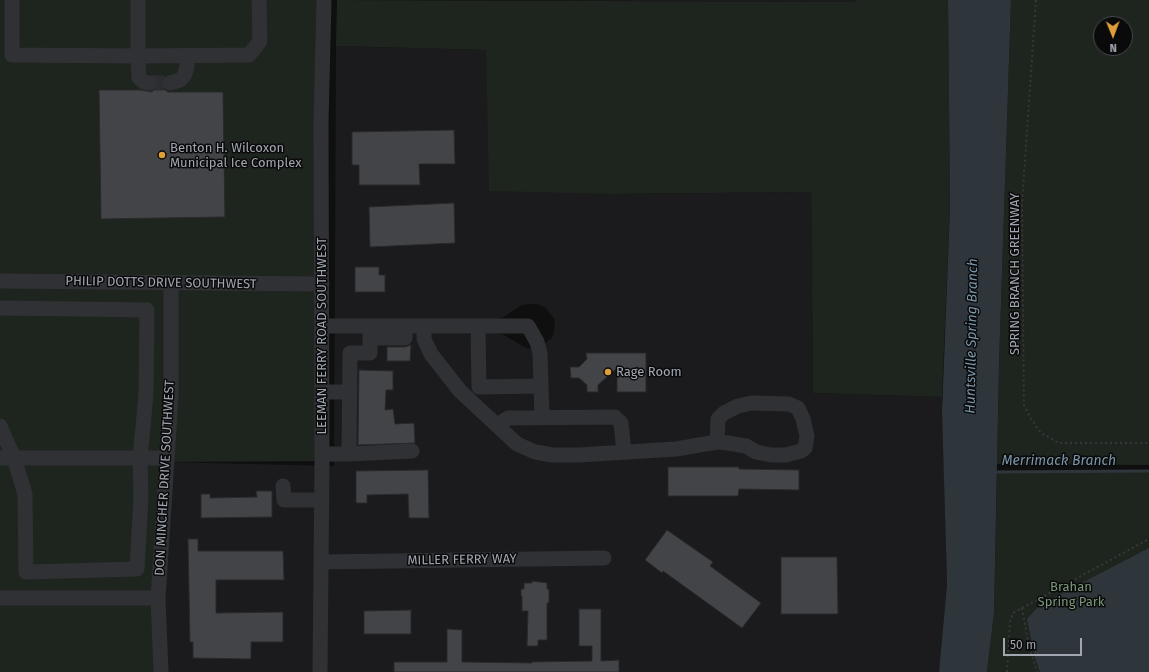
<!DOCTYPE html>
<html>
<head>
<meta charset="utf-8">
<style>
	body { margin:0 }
	#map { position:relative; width:1149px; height:672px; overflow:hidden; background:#0f0f10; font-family:"Fira Sans",sans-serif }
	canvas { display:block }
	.north { position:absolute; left:1093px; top:16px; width:40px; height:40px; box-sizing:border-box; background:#0a0a0b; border:1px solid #46484d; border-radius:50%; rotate:179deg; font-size:11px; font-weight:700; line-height:16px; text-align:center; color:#a1a6b0 }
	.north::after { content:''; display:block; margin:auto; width:14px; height:18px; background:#e19d36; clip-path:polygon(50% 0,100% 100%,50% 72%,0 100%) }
	.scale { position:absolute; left:1003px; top:638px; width:79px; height:18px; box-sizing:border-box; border:2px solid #a1a6b0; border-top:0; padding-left:5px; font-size:12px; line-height:14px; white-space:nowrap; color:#a1a6b0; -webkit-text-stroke:3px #0a0a0b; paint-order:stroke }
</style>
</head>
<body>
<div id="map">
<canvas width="1149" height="672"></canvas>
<div class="north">N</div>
<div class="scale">50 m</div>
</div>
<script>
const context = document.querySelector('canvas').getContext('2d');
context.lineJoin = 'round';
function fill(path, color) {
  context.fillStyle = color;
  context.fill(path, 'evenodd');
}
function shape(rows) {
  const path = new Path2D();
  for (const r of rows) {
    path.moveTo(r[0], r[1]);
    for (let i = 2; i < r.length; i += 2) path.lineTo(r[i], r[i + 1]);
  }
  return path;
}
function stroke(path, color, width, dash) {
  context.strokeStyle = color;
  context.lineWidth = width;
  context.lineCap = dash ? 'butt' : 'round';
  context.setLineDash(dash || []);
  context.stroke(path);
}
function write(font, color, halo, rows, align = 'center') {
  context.font = font + ' "Fira Sans",sans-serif';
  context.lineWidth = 3;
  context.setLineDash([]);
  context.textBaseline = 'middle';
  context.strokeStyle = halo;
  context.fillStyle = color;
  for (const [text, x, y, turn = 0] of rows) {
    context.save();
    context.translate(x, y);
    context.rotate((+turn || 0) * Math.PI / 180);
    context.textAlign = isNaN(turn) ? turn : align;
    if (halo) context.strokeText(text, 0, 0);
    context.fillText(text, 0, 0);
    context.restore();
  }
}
fill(shape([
	[415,0,856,0,856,2],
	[336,46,486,50,613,194,811,192,813,393,942,397,947,584,939,672,161,672,167,462,334,466],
	[529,304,538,304,546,308,554,319,555,327,552,338,540,347,534,349,526,348,502,334,494,333,465,334,465,321,491,321,502,318,522,305]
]), '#1b1b1d');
fill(shape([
	[0,0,324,0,322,461,167,462,161,672,0,672],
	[337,0,856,2,856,0,948,0,950,208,942,397,813,393,811,192,613,194,489,191,486,50,336,46],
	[1011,0,1149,0,1149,465,997,464,999,365],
	[1101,24,1125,24,1125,48,1101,48],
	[1149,471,1149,672,987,672,994,613,997,472]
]), '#1e241e');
fill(shape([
	[948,0,1011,0,999,365,994,613,987,672,939,672,947,584,942,411,950,208],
	[1149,548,1149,672,1040,672,1035,658,1027,619,1041,604]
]), '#2e363c');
stroke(shape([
	[993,472,1149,471]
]), '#2e363c', 3);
const building = shape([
	[155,76,165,76,161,81,161,85,164,89,168,92,223,92,225,217,101,219,99,90,141,90,152,92,155,89,158,85,157,80,155,76],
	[454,130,455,164,419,164,420,185,359,185,359,165,352,165,352,132,454,130],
	[454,203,455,243,370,247,369,207,454,203],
	[355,267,379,267,379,275,385,275,385,292,355,292,355,267],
	[411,345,410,361,387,361,387,347,405,347,411,345],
	[586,353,646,353,646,392,617,392,617,368,598,385,598,392,587,392,587,385,579,378,571,378,570,367,579,367,587,359,586,353],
	[359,370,393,371,393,390,386,390,385,410,393,409,395,424,414,423,415,443,358,445,359,370],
	[668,467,739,467,739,469,799,470,799,490,739,489,738,496,668,496,668,467],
	[428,470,429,518,409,518,408,494,367,495,367,503,356,503,356,471,428,470],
	[256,491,272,491,272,517,201,518,201,494,210,494,210,498,257,497,256,491],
	[667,530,713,562,710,566,761,603,742,628,663,571,662,573,645,560,667,530],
	[188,539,198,539,198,551,283,551,284,580,216,580,216,613,283,612,283,642,251,642,251,659,193,658,193,642,190,642,188,539],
	[781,557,837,557,838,614,781,614,781,557],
	[532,581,547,583,547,589,549,589,549,603,547,603,547,640,538,640,538,646,527,646,528,611,522,611,522,596,521,596,521,589,524,589,524,583,532,583,532,581],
	[579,609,601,609,601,661,619,660,619,672,394,672,394,662,447,662,447,629,462,630,462,662,532,663,532,662,592,661,592,646,579,646,579,609],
	[411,610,411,634,364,634,364,611,411,610]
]);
fill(building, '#434448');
stroke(building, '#29292c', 1);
stroke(shape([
	[149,83,170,83]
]), '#2c2d30', 15, [15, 8]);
stroke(shape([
	[1036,0,1022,204,1024,405,1031,419,1041,433,1059,443,1149,443],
	[1022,608,1029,646,1037,672],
	[1007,672,1010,622,1013,613,1149,539]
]), '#36383c', 2, [2, 3]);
stroke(shape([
	[12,0,12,55,138,56,138,0],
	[149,83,144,82,139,78,138,56,249,55,260,41,259,0],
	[170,83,180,80,184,76,187,68,187,55],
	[0,281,322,284],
	[0,308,147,310,146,395,140,458,141,497,137,569,26,572,25,494,14,458,0,426],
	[322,326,528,326,537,342,540,353,542,418],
	[424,326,424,339,431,354,460,391,517,444,535,452,552,455,579,455,676,449,717,442,728,443,746,446,756,452,771,455,786,455,801,451,805,448,807,436,803,419,798,408,789,404,752,403,738,406,724,413,718,419,717,442],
	[478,326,479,387,541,386],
	[370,338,405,338,405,326],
	[322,392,349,392],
	[497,425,508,418,615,417,621,423,624,452],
	[322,454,349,454,412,451],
	[349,454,350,353,370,353,370,326],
	[0,458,167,458],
	[283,486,284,500,322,500],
	[321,562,604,558],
	[0,598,158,598],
	[161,672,158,598,171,398,171,283],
	[320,672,322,461,321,122,324,0]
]), '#303135', 15);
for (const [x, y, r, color] of [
	[162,155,4,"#e19d36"],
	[608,372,4,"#e19d36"]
]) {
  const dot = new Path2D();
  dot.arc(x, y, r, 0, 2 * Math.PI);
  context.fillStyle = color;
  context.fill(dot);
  stroke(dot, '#0a0a0b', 1.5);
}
write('13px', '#a1a6b0', '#0a0a0b', [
	["Benton H. Wilcoxon",170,148],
	["Municipal Ice Complex",170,163],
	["Rage Room",616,372]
], 'left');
write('13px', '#a1a6b0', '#0a0a0b', [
	["SPRING BRANCH GREENWAY",1015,274,-90],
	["PHILIP DOTTS DRIVE SOUTHWEST",161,283,1],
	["LEEMAN FERRY ROAD SOUTHWEST",322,336,-90],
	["DON MINCHER DRIVE SOUTHWEST",165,478,-87],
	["MILLER FERRY WAY",462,560,-1]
]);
write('13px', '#799a79', '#0a0a0b', [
	["Brahan",1071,587],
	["Spring Park",1071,602]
]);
write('italic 14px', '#7a96a9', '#0a0a0b', [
	["Huntsville Spring Branch",972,336,-89],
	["Merrimack Branch",1059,461]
]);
</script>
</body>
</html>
